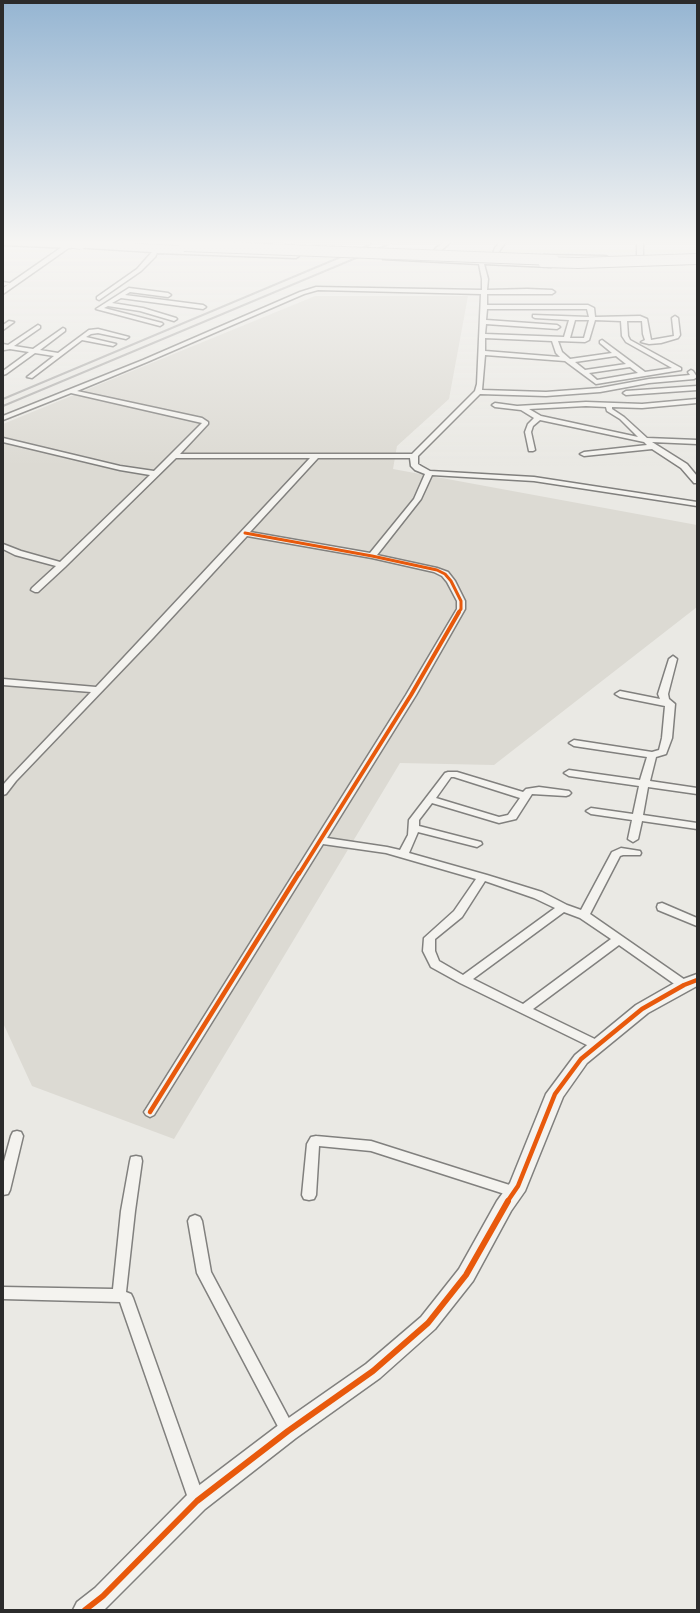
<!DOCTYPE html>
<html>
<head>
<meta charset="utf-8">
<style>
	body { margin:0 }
	#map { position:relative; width:700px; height:1613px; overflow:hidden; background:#eae9e4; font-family:Caveat,sans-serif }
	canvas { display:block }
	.frame { position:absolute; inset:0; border:4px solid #2b2b2b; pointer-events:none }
</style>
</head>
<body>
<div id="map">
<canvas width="700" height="1613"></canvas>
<div class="frame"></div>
</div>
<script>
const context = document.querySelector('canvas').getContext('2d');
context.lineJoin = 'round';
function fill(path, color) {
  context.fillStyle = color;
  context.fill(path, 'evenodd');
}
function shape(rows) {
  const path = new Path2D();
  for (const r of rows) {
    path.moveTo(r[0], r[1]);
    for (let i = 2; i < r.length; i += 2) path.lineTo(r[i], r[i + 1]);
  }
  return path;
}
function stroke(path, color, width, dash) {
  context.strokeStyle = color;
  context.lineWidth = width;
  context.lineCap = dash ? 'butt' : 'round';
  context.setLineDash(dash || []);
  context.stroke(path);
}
fill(shape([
	[315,296,468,296,449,399,397,446,393,469,697,525,697,607,494,765,400,763,174,1139,32,1086,3,1023,3,424]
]), '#dcdad3');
const street = shape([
	[92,240,142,240,193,242,196,244,193,246,92,240],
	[204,240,210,240,205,245,201,245,200,244,204,240],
	[287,240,292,240,288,248,284,248,287,240],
	[447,240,453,240,437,254,433,254,432,253,436,248,447,240],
	[502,240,507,240,496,256,492,256,495,248,502,240],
	[637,240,643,240,643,259,640,261,637,259,637,240],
	[70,244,155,249,296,254,299,256,296,258,157,253,155,257,141,271,99,300,97,299,97,297,137,269,152,252,72,247,70,246,70,244],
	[392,250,395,252,388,254,388,256,551,263,554,265,551,267,484,264,488,279,487,290,527,289,552,290,555,292,552,294,487,294,487,305,588,305,594,308,595,317,640,316,647,319,651,340,674,336,672,318,675,316,678,318,680,335,678,338,661,343,649,344,641,342,645,340,643,334,642,321,627,321,628,336,630,340,681,368,681,370,596,384,565,361,485,355,482,390,546,392,600,388,649,379,690,375,688,372,691,370,693,371,697,377,694,379,649,383,600,392,546,396,480,394,418,456,418,464,421,466,430,471,534,477,697,502,697,506,534,481,432,475,421,499,377,555,437,568,448,572,455,581,465,601,465,609,416,695,327,838,387,847,400,850,408,835,409,820,445,773,448,772,457,772,523,792,526,789,539,787,569,791,571,793,569,795,566,796,532,794,516,819,499,823,432,803,419,820,419,826,481,842,482,844,477,847,418,832,409,853,487,875,542,892,567,905,581,910,612,852,621,848,640,851,641,853,640,855,623,855,620,856,590,914,688,982,690,985,688,988,684,989,680,988,619,945,533,1009,601,1042,603,1045,601,1048,597,1049,593,1048,460,983,431,967,423,951,424,938,454,911,476,879,386,853,323,844,154,1115,150,1117,146,1115,144,1112,146,1109,406,695,457,609,457,601,447,582,442,576,434,572,372,558,247,536,153,638,16,781,6,794,3,795,3,785,10,777,91,692,3,685,3,679,96,687,310,458,176,458,65,567,38,592,35,592,31,590,32,588,56,566,15,555,3,549,3,544,21,551,60,562,150,475,120,470,3,442,3,438,120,466,154,471,202,423,71,393,3,420,3,416,143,360,300,292,316,287,482,290,482,279,479,264,383,259,384,251,392,250],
	[318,290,481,294,477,384,475,391,412,454,180,454,208,424,208,422,202,418,77,391,147,362,304,294,318,290],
	[487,309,587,309,589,317,533,315,533,317,535,318,569,320,564,337,485,334,486,324,557,329,560,327,557,325,486,320,487,309],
	[575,320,589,320,584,338,570,338,575,320],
	[595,320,621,321,622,336,626,342,672,368,645,372,602,340,600,341,600,343,612,353,570,359,562,352,558,341,585,342,589,340,595,320],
	[485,338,552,341,556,353,560,357,485,351,485,338],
	[616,356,626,364,585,370,575,362,616,356],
	[630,367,638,373,597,380,589,373,630,367],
	[318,458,410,458,411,466,415,470,425,474,414,499,370,553,250,532,318,458],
	[451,777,454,777,520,798,508,815,499,817,436,798,451,777],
	[485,881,534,898,555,908,463,975,439,961,435,951,435,939,462,917,485,881],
	[564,912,580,918,611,939,523,1004,473,979,564,912],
	[544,255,606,256,609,258,606,260,542,258,541,257,544,255],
	[3,282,9,283,10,284,3,286,3,282],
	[129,288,168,293,171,295,168,297,130,292,125,295,203,305,206,307,203,309,121,298,112,303,143,308,176,318,177,319,174,321,140,311,108,306,104,308,162,323,163,324,160,326,96,309,129,288],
	[9,321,14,322,3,330,3,325,9,321],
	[38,325,40,326,40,328,14,346,33,349,63,328,65,329,65,331,40,350,58,353,89,330,98,329,129,337,126,339,98,333,91,334,86,337,116,344,113,346,82,340,32,378,27,377,54,356,35,353,6,374,3,375,3,371,29,352,10,349,4,350,3,344,8,345,38,325],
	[697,386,697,390,626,395,623,393,626,391,697,386],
	[697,399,697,403,642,408,612,407,612,409,624,417,647,438,697,440,697,444,652,442,687,464,697,476,697,483,694,483,681,468,652,449,584,456,580,454,584,452,647,445,644,442,540,420,533,426,531,432,535,450,533,451,529,451,525,432,528,424,534,418,521,410,495,407,492,405,495,403,517,406,586,402,642,404,697,399],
	[586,406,606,407,607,411,620,419,638,437,541,416,529,409,586,406],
	[673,656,677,659,668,694,669,699,675,704,672,738,666,754,656,757,650,781,697,788,697,794,648,787,643,815,697,823,697,829,642,821,638,839,633,842,628,839,632,820,591,814,586,811,591,808,633,814,639,786,569,776,564,773,569,770,640,780,647,757,574,746,569,743,574,740,652,752,659,750,662,738,665,706,620,697,615,694,620,691,660,699,658,694,669,659,673,656],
	[662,903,697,918,697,926,658,910,657,907,658,904,662,903],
	[17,1131,21,1132,23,1136,10,1190,8,1194,3,1195,3,1165,11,1136,13,1132,17,1131],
	[316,1136,371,1141,519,1188,521,1192,519,1196,514,1197,371,1151,319,1146,316,1195,314,1199,309,1200,304,1199,302,1195,307,1144,311,1137,316,1136],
	[136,1156,141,1157,142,1161,135,1211,126,1292,131,1294,133,1298,205,1501,203,1506,197,1509,191,1506,189,1501,120,1302,3,1299,3,1287,113,1289,121,1211,130,1161,131,1157,136,1156],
	[195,1215,200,1217,202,1221,211,1272,293,1426,296,1431,293,1436,288,1438,283,1436,197,1273,188,1221,190,1217,195,1215]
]);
const secondary = shape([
	[72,240,80,240,3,294,3,288,72,240],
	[697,974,697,986,648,1013,587,1063,563,1097,525,1191,511,1211,473,1281,435,1329,380,1378,296,1438,205,1509,104,1610,73,1610,77,1602,95,1588,189,1493,280,1424,366,1364,421,1317,459,1269,497,1201,510,1183,546,1094,575,1055,636,1005,678,981,697,974]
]);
const primary = shape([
	[3,240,71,242,75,245,71,248,3,245,3,240],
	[81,241,203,247,207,250,203,253,78,246,77,244,81,241]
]);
stroke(street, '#81807e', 3);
stroke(secondary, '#81807e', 3);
stroke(primary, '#81807e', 3);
fill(street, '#f4f3ef');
fill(secondary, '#f4f3ef');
fill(primary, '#f4f3ef');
stroke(shape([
	[3,399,381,240],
	[3,406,399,240]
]), '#afaeac', 2);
const primaryBridge = shape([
	[73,243,81,244],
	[184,246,554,260],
	[543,262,578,263,697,259]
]);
stroke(primaryBridge, '#81807e', 12, []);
stroke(primaryBridge, '#f4f3ef', 10);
stroke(shape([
	[245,533,372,556,437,570,445,574,451,581,461,601,461,609,458,613]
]), '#e8590c', 3);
stroke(shape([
	[299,874,411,695,459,612]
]), '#e8590c', 4);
stroke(shape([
	[150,1112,299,873],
	[507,1202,518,1186,555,1094,581,1059,642,1009,684,985,697,980]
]), '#e8590c', 4.5);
stroke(shape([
	[85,1610,103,1596,197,1501,288,1431,373,1371,428,1323,466,1275,508,1201]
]), '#e8590c', 6);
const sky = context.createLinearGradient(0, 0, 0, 466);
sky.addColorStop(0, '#95b5d2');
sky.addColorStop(0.52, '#f6f5f3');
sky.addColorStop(1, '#f6f5f300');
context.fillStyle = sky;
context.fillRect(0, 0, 700, 466);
</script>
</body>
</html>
